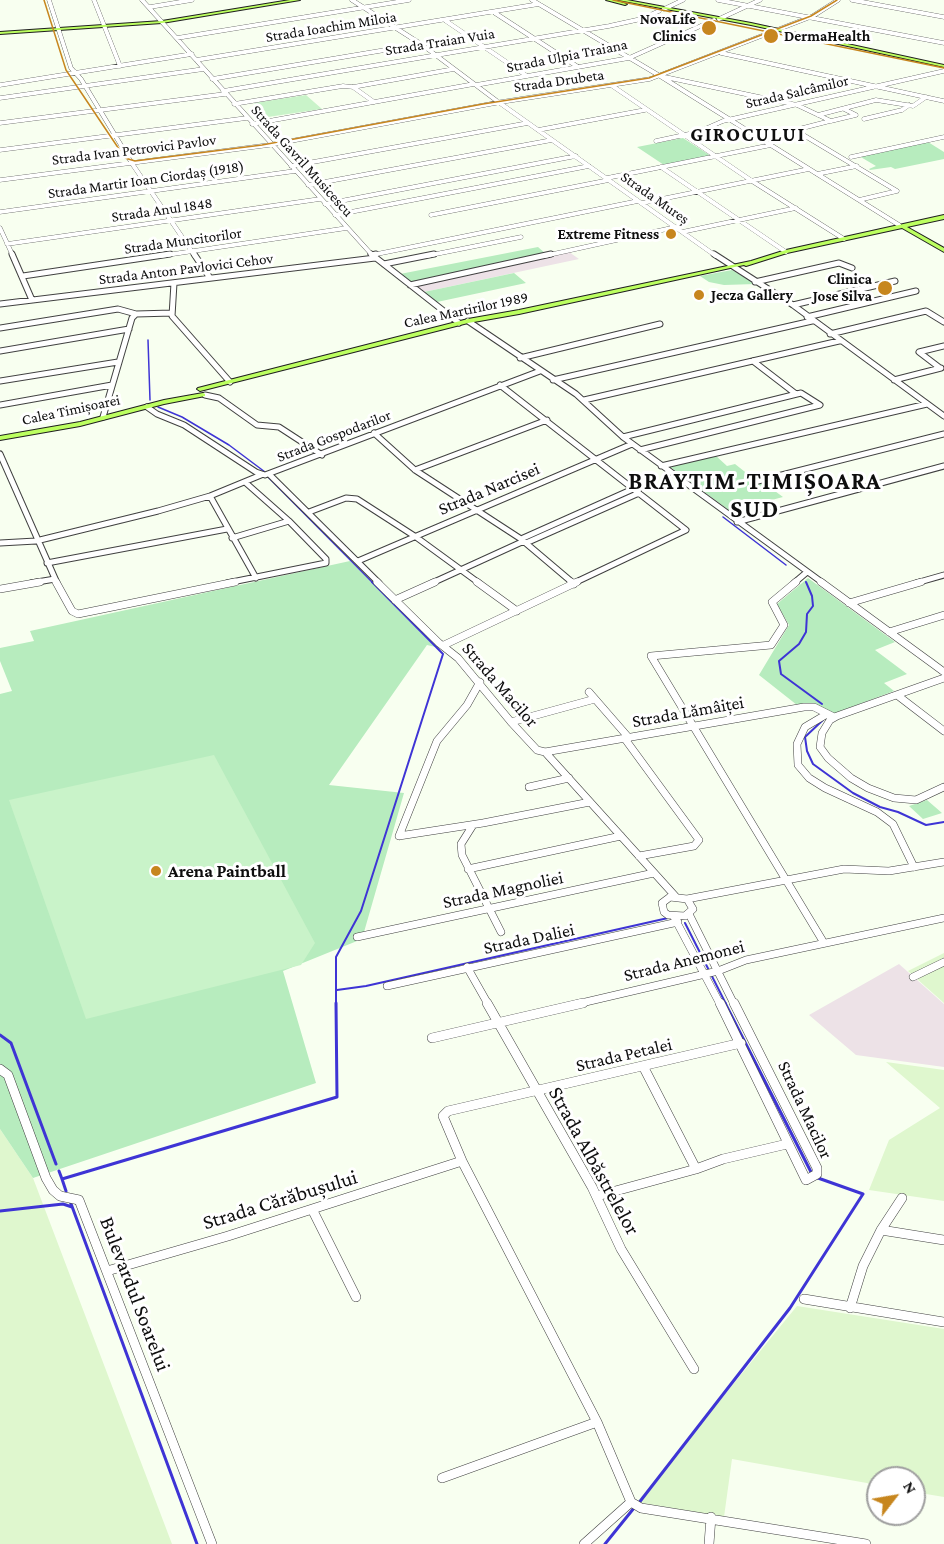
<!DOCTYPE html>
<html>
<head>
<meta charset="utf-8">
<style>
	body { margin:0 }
	#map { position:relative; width:944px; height:1544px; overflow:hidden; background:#f8fff0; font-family:"Crimson Pro",serif }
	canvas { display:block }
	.north { position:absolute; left:866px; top:1466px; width:60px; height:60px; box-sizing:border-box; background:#fff; border:2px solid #9f9f9f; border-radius:50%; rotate:59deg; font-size:16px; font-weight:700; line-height:24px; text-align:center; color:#0e0e0e }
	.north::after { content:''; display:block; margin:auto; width:21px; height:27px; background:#c7861e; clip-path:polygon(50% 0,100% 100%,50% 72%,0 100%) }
</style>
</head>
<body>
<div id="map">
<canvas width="944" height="1544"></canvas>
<div class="north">N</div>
</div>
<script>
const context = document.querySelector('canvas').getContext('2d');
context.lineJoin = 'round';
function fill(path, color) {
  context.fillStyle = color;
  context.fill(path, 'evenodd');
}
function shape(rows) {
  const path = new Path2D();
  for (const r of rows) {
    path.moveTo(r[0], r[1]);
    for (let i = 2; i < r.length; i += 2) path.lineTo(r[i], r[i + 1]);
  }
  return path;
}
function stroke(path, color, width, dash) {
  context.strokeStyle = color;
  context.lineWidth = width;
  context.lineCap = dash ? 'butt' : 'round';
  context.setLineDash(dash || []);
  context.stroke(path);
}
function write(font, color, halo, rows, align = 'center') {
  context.font = font + ' "Crimson Pro",serif';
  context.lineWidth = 6;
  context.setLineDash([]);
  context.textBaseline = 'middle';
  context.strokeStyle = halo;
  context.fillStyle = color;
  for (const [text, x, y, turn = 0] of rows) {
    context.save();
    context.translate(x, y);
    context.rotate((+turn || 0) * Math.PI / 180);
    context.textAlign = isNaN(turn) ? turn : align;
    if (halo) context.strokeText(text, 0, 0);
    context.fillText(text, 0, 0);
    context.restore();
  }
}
fill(shape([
	[569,252,579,259,424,292,416,286],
	[899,964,944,1004,944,1067,856,1055,809,1015]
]), '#ede2e7');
fill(shape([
	[944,953,944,1003,908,971],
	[886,1062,944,1070,944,1201,869,1190,889,1140,940,1108],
	[0,1129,33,1178,172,1544,0,1544],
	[797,1306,944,1329,944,1497,914,1492,914,1478,878,1478,878,1485,732,1459,724,1517,637,1502]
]), '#dff7ce');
fill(shape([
	[683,138,711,156,664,165,637,147],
	[928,142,944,152,944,159,895,169,891,167,870,170,869,169,876,166,859,156],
	[538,247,546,254,411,282,400,274],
	[732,270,756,284,724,285,709,282,700,276],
	[514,273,526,283,437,302,424,292],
	[715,455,727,466,735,464,754,479,754,482,764,483,783,497,730,511,669,466],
	[350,561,440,648,427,645,329,785,404,793,362,939,283,971,316,1083,33,1178,0,1129,0,694,12,691,0,661,0,648,34,641,30,631],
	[808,578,895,642,875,650,907,674,884,683,894,691,833,714,797,705,759,675,789,625,777,604],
	[927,800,942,813,923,819,909,806]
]), '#b7ecbe');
fill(shape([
	[306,95,322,109,268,117,254,103],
	[214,755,315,943,301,965,86,1019,9,800]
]), '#c9f3c9');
stroke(shape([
	[148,340,150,400],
	[158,407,182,417,229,445,265,472],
	[268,477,373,583],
	[723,517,786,565]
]), '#3e34d5', 1.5);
stroke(shape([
	[806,582,812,596,813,606,807,614,806,632,799,644,779,661,781,674,822,704],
	[823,720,805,737,807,751,813,764,853,793,880,807,898,812,926,825,944,822],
	[685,923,726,1004],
	[337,990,366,986,668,918],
	[336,1004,336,957,361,911,443,654,372,582]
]), '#3e34d5', 2);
stroke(shape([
	[725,1003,811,1172],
	[0,1035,11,1043,56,1164],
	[59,1171,62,1179,337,1097,336,1003],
	[62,1179,66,1191],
	[70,1201,197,1544],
	[0,1211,63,1204,72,1207],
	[638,1504,790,1308,863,1194,818,1178],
	[605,1544,634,1508]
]), '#3e34d5', 3);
const minorFar3 = shape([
	[49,0,71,68,81,79,133,165,195,256],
	[94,0,120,66],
	[142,0,373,256],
	[352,0,421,44,497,101,716,256],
	[532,0,660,76,899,225],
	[718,0,944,43],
	[852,0,944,17],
	[150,7,192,0],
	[664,9,683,0],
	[495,13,578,67],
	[719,19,760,0],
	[446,21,527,76],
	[177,38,409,0],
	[721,53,944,101],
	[196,60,539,4],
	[665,77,797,105,831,121,856,115,844,109],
	[212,79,421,44],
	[0,85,192,54],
	[476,85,629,58,714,20],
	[611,85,752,181,844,239],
	[353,87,374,102],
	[223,91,609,26,641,19,659,11],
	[0,98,204,69],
	[234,104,343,86,353,87,454,69],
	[818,115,876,100,913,106,926,97],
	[864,119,902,110,909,105],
	[0,123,225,94],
	[252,124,474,84],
	[538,130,645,110],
	[795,130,897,191],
	[795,130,830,121],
	[656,141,698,132,723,121,944,71],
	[0,150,247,118],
	[851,157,944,137],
	[291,166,528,123],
	[661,167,786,252],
	[817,174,857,166],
	[607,178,771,145],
	[0,180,269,145,501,102,650,79,813,16,838,0],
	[308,185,552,140],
	[859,200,897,191],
	[642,203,809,169],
	[325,204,576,156],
	[0,212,295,171],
	[335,215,589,166],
	[431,215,609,180],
	[0,228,13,256],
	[682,232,796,208],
	[7,244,320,199],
	[372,255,638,201],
	[160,256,347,228],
	[426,256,521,237],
	[544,256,676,227]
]);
const minorFar2 = shape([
	[12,254,32,300],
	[194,254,210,278],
	[371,254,459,323],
	[714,254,793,305,944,416],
	[372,255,376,254],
	[384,264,434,254],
	[23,276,170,254],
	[755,282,839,263,852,268],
	[174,283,172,316,230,382],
	[410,285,551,254],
	[0,304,375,258],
	[793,305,895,281],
	[807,317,916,291],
	[468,321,576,394,623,437,823,583],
	[0,328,118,309,136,314],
	[830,334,926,311,944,322],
	[0,351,129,329],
	[520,358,660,324],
	[753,361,796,394],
	[940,368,919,352,944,346],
	[553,380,812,321],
	[894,380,941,368],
	[0,381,118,362],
	[500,385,686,530,574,583],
	[205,395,219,398,257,425,279,427,322,455],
	[584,400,839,341],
	[0,405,112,385],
	[147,407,157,414,184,425,256,472,265,475,540,371],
	[103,417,132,318,136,314,172,313],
	[374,433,415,470,521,539,573,583],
	[623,437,801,393,820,405,640,450],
	[0,454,57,583],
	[661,466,927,404],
	[415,470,547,420],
	[269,474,379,583],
	[758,481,944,434],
	[210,496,256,578],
	[309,512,346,498,357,499,416,537,479,583],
	[737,522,944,466],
	[232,538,289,521],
	[521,539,633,489],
	[0,543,36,541,158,511,210,496,261,475],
	[526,543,639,493],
	[358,561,632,444],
	[47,563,227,529],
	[31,583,55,579],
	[227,583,326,563,326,559,289,521,246,483],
	[432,583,524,541],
	[794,583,807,572],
	[916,583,944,575]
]);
const minorFar1 = shape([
	[56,582,72,611,78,614,235,582],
	[377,582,439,643,458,658,511,722,537,750,545,752,676,897],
	[477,582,517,611],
	[571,582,574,584],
	[796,582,772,602,784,625,771,645,651,656,824,943],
	[821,582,944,672],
	[0,589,40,582],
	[395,600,435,582],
	[849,603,921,582],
	[889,632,944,615],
	[444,645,577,582],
	[944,678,837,716,830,720,822,733,820,747,828,758,851,778,868,788,894,798,916,800,944,787],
	[589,692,629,738],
	[897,695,944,731],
	[827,714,805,727,797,744,798,765,809,778,825,788,877,812,893,824,914,867],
	[511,722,595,699],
	[625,739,699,840,694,846,639,856],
	[545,752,804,707,814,707,834,717],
	[529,787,569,778],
	[473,825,461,844,462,855,501,932],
	[399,836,483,823,590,802],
	[399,836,437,741,467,705,480,682],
	[468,869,621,836],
	[670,897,687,899,693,909,685,916,668,915,664,912,662,903,670,897],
	[687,899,844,869,889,871,944,862],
	[689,914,734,1004],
	[674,917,720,1004],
	[357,937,654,873],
	[467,967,488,1004],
	[913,977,944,962],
	[387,986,678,922],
	[577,1004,718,971,746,960,944,918]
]);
const minor = shape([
	[487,1003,592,1187,621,1249,694,1369],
	[720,1003,806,1180,817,1174,817,1168,734,1003],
	[432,1038,583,1003],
	[643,1066,696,1169],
	[0,1069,8,1075],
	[8,1075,46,1178,53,1190,60,1196,79,1200,212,1544],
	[597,1196,696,1169,723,1159,787,1144],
	[312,1209,356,1297],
	[881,1230,944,1240],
	[107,1271,228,1236,462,1161],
	[804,1299,944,1322],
	[850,1308,863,1266,881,1230,902,1198],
	[442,1478,597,1422],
	[631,1502,597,1422,462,1161,443,1116,448,1111,741,1043],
	[631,1502,641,1508,866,1544],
	[584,1544,631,1502],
	[709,1544,711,1517]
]);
const major = shape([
	[290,0,300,0,162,23,0,34,0,32,162,21,290,0],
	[606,0,614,0,627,4,625,5,606,0],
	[618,0,627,0,751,23,944,65,944,67,751,25,618,0],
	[944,215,944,219,907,227,944,248,944,252,902,228,787,253,746,266,744,265,519,314,468,323,200,391,197,389,198,388,468,319,519,310,751,261,786,250,944,215],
	[203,393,205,394,205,396,164,404,80,426,0,440,0,436,80,422,164,400,203,393]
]);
stroke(minorFar3, '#414141', 4.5);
stroke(minorFar2, '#414141', 7);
stroke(minorFar1, '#414141', 8);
stroke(minor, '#414141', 10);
stroke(major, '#1f1f1f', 2);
stroke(minorFar3, '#fff', 4);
stroke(minorFar2, '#fff', 5);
stroke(minorFar1, '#fff', 7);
stroke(minor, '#fff', 9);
fill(major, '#bcff60');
stroke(shape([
	[44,0,66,70,125,158,135,161,262,145,483,104,649,78,811,16,837,0],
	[613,0,944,68]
]), '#c7861e', 1.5);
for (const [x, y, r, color] of [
	[709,28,8,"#c7861e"],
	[771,36,8,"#c7861e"],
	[671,234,6,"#c7861e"],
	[885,288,8,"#c7861e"],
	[699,295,6,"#c7861e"],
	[156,871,6,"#c7861e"]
]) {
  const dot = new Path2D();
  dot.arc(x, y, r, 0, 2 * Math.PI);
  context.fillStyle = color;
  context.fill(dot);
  stroke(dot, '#fff', 2);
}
write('bold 15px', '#0e0e0e', '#fff', [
	["NovaLife",696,19],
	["Clinics",696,36],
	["DermaHealth",784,36,"left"],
	["Extreme Fitness",659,234],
	["Clinica",872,279],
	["Jose Silva",872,296],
	["Jecza Gallery",711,295,"left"]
], 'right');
write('15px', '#0e0e0e', '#fff', [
	["Strada Ioachim Miloia",331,27,-9],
	["Strada Traian Vuia",440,42,-9],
	["Strada Ulpia Traiana",567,56,-11],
	["Strada Drubeta",559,81,-8],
	["Strada Salcâmilor",797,92,-13],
	["Strada Ivan Petrovici Pavlov",134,150,-7],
	["Strada Gavril Musicescu",302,161,48],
	["Strada Martir Ioan Ciordaș (1918)",146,180,-8],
	["Strada Mureș",655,198,35],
	["Strada Anul 1848",162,210,-8],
	["Strada Muncitorilor",183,241,-8],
	["Strada Anton Pavlovici Cehov",186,269,-7],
	["Calea Martirilor 1989",466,310,-12],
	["Calea Timișoarei",71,410,-12],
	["Strada Gospodarilor",334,436,-21]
]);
write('18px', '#0e0e0e', '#fff', [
	["Strada Narcisei",489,489,-23],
	["Strada Macilor",500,685,49],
	["Strada Lămâiței",688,712,-10],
	["Strada Magnoliei",503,890,-12],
	["Strada Daliei",529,939,-12],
	["Strada Anemonei",684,961,-14],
	["Strada Petalei",624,1055,-13],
	["Strada Macilor",805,1110,65]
]);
write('bold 18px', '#0e0e0e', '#fff', [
	["Arena Paintball",168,871]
], 'left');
context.letterSpacing = '1.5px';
write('bold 20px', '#0e0e0e', '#fff', [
	["GIROCULUI",748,135]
]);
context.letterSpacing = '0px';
write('21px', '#0e0e0e', '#fff', [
	["Strada Albăstrelelor",594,1161,61],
	["Strada Cărăbușului",280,1200,-17],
	["Bulevardul Soarelui",135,1294,69]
]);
context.letterSpacing = '1.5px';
write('bold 24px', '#0e0e0e', '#fff', [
	["BRAYTIM-TIMIȘOARA",755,482],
	["SUD",755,510]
]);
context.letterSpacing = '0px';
</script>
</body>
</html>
